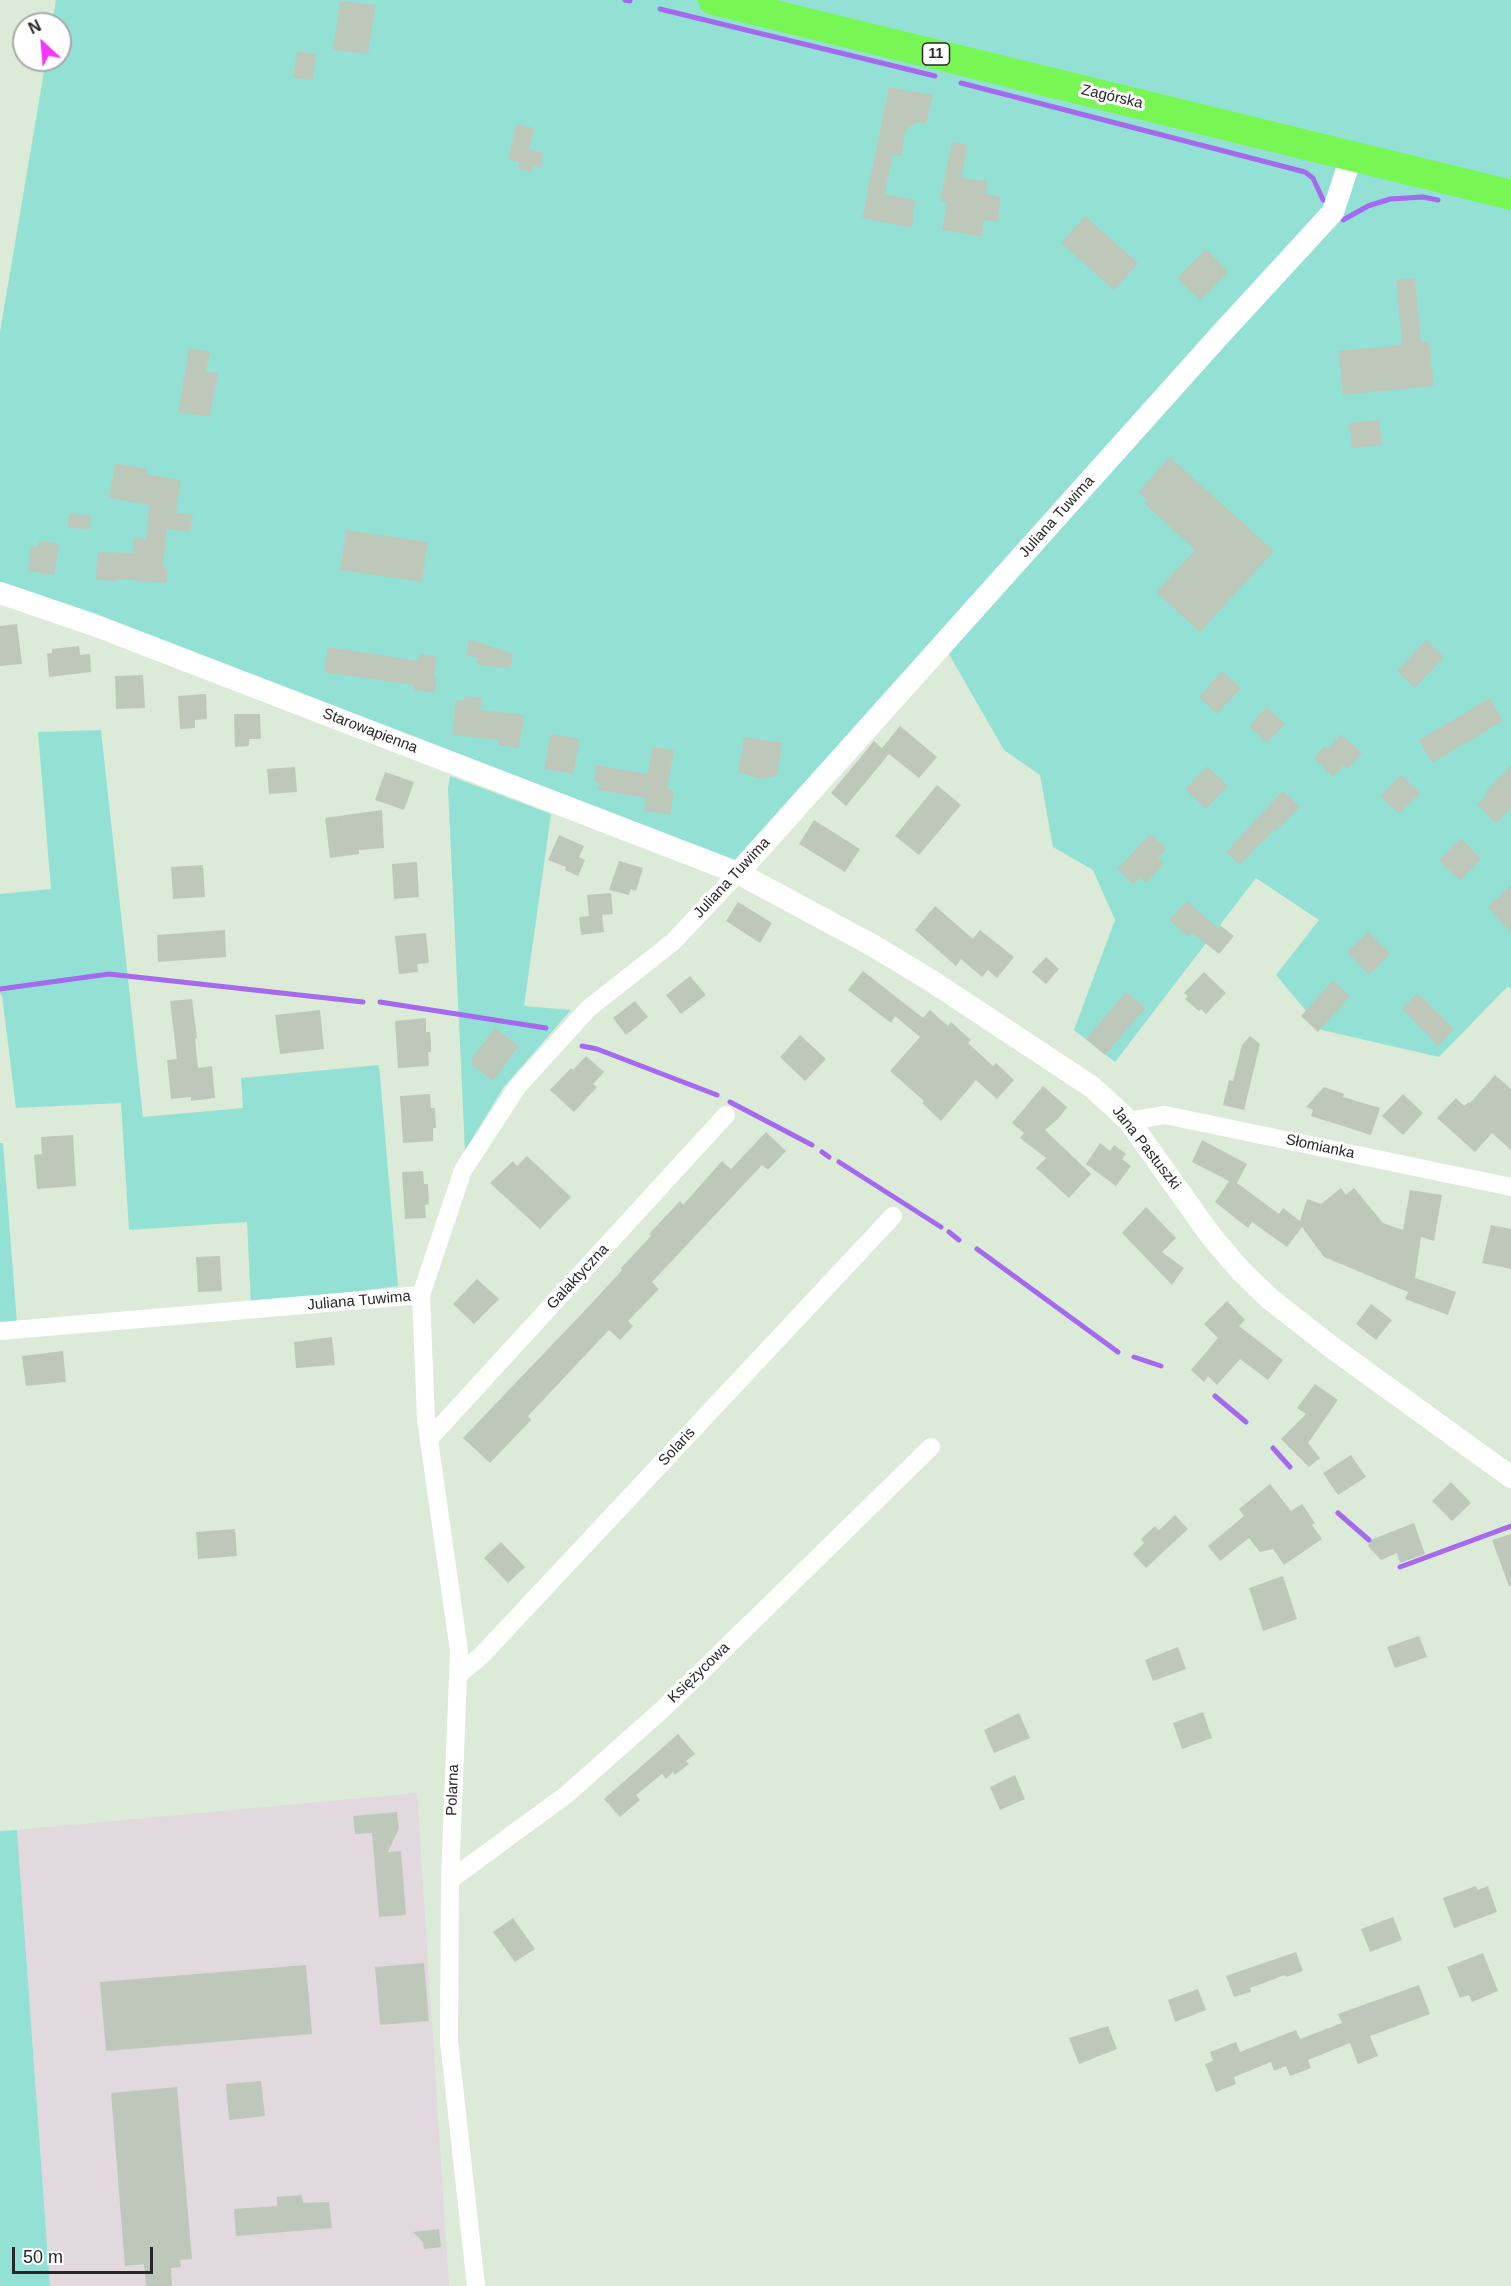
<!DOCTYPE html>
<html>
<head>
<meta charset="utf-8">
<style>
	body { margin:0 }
	#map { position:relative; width:1511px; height:2286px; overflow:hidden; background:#dcead8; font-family:Arial,sans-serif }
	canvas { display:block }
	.north { position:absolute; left:12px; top:12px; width:60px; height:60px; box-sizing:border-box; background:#fff; border:2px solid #a9a9a9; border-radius:50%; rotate:334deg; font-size:16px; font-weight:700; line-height:24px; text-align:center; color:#272727 }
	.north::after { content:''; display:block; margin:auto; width:21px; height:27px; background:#f836f8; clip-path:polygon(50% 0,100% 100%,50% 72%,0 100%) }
	.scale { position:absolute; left:12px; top:2247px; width:141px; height:27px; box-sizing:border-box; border:3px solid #272727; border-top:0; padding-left:8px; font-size:18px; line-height:21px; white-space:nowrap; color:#272727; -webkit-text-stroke:4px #fff; paint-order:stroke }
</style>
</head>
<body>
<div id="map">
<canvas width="1511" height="2286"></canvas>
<div class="north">N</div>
<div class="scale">50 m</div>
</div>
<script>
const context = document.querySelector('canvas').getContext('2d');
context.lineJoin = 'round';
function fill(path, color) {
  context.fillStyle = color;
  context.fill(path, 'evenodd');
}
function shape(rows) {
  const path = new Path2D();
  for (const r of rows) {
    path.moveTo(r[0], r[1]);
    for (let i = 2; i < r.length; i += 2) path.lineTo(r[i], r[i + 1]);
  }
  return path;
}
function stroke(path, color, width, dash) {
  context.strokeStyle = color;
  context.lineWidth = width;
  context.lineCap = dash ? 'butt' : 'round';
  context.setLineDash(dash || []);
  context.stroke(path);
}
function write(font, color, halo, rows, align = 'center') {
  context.font = font + ' Arial,sans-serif';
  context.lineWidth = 6;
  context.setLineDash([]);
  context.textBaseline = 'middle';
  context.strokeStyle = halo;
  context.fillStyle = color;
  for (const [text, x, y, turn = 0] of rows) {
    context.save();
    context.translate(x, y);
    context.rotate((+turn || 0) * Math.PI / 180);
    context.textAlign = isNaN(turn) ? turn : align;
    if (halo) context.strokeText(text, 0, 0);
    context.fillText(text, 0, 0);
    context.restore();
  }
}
fill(shape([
	[417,1793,449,2286,50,2286,17,1830]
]), '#e1d9dd');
fill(shape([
	[56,0,1511,0,1511,989,1508,986,1439,1057,1322,1030,1276,975,1319,920,1256,878,1115,1062,1074,1030,1115,920,1093,870,1053,847,1040,775,1004,750,946,649,743,876,0,584,0,332,46,60,60,60,60,24,52,24],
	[101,730,143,1117,243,1108,241,1078,379,1065,398,1286,251,1305,247,1222,129,1230,121,1103,16,1108,2,995,0,994,0,894,51,889,38,732],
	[450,776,551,814,524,1006,571,1010,503,1088,465,1151,448,788],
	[0,1143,3,1143,17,1323,0,1324],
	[17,1830,50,2286,0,2286,0,1831]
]), '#93e1d5');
stroke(shape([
	[625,0,630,1],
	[660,9,935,76],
	[961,83,1305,172,1313,178,1323,200],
	[1343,220,1368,206,1390,199,1423,197,1438,200],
	[0,989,109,974,363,1002],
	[380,1002,546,1028],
	[582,1046,597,1049,717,1095],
	[730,1102,812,1145],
	[822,1152,829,1157],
	[839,1162,941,1227],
	[949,1232,959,1240],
	[977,1249,1118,1352],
	[1134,1357,1161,1366],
	[1215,1396,1246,1422],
	[1273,1448,1290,1467],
	[1338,1513,1369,1540],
	[1400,1567,1511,1526]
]), '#a569ed', 5);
fill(shape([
	[340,1,376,5,368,54,333,50],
	[297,51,316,54,313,80,293,78],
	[889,87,933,95,926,124,917,122,905,130,902,156,892,155,885,194,915,200,912,228,862,218],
	[516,124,534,128,529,149,544,153,541,168,533,166,532,172,518,169,519,162,508,160],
	[952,142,968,145,961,178,987,181,986,194,1001,197,998,222,984,220,982,237,942,230,947,202,940,201],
	[1085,216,1138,263,1114,290,1061,243],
	[1206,249,1228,272,1200,300,1177,278],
	[1415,278,1421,342,1429,342,1434,386,1343,395,1338,351,1402,345,1396,280],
	[189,348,210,352,206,371,218,373,210,417,178,412],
	[1379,420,1382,445,1352,448,1349,423],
	[1170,457,1274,551,1200,632,1156,592,1195,550,1144,503,1147,500,1138,492],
	[115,463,147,469,146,474,181,480,176,513,193,515,190,533,167,529,163,567,168,568,166,583,118,579,118,581,96,580,97,552,133,553,134,538,146,539,149,505,109,498],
	[69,514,91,515,90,529,68,528],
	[346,530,428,542,422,582,340,570],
	[39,541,59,544,54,575,28,571,31,546,38,548],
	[17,624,22,664,0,666,0,626],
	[469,639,513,654,510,669,476,664,478,658,466,655],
	[1426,640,1444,657,1415,688,1397,671],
	[79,646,80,655,90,654,91,672,49,677,47,653,52,653,52,649],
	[328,647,418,661,420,654,437,657,434,676,437,677,435,693,414,690,414,685,324,672],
	[1222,671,1241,688,1217,714,1199,697],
	[143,675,145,708,116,709,115,676],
	[206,694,207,719,195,720,195,728,180,729,178,696],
	[465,696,481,698,480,710,524,715,519,748,498,745,499,740,452,735,456,700,464,701],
	[1490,698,1503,721,1432,763,1419,740],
	[1267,707,1285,724,1267,743,1249,726],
	[234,714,260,714,261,739,249,739,249,746,235,747],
	[900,726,937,757,919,778,889,754,846,806,831,793,874,741,884,750,882,748],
	[551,734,580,739,573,774,544,769],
	[1341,734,1362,753,1347,769,1344,765,1333,777,1314,758,1325,746,1328,749],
	[744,737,783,743,776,776,761,779,738,772],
	[652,747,674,750,667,790,674,791,670,815,644,811,646,798,597,790,599,782,594,781,596,765,648,774],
	[1207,766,1228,786,1206,809,1185,789],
	[1511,766,1511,808,1496,823,1477,805,1487,794,1485,792],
	[295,767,297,792,269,794,267,769],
	[385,772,414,782,404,810,375,800],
	[1401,775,1420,793,1399,814,1380,796],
	[937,785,961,805,919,855,895,836],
	[1283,791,1300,807,1276,831,1274,829,1240,865,1226,852],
	[382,810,384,848,359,850,359,854,330,858,325,818],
	[814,820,860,849,845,872,799,844],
	[1150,834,1166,849,1158,858,1164,863,1146,883,1140,878,1133,884,1117,869],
	[559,835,584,846,579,857,585,860,578,876,565,870,566,867,548,860],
	[1461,838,1481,859,1460,881,1439,860],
	[619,861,643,868,636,891,631,889,629,895,609,890],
	[417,862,419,897,394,899,392,864],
	[203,865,205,897,173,899,171,867],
	[1511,885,1511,933,1488,907],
	[611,893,613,914,602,915,604,932,581,935,579,917,589,916,587,895],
	[1187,901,1218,928,1220,925,1234,936,1219,954,1191,932,1188,936,1169,920],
	[738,902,772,923,760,943,726,921],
	[935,906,973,939,980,930,1014,957,997,978,988,970,982,977,961,959,956,966,915,930],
	[225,930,226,957,158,962,157,935],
	[1368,932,1390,954,1369,975,1347,952],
	[426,933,429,963,417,964,418,972,399,974,395,936],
	[1046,957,1059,969,1046,984,1032,972],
	[863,971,923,1018,930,1010,948,1026,951,1022,971,1040,968,1043,993,1066,996,1063,1014,1080,997,1099,976,1080,941,1121,922,1103,924,1101,890,1071,920,1037,895,1016,891,1023,848,990],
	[1204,972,1226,993,1206,1014,1201,1009,1199,1011,1185,999,1188,996,1184,993],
	[690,976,706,995,681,1014,666,995],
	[1333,980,1350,996,1318,1032,1301,1016],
	[1126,992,1145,1008,1105,1055,1086,1039],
	[1417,993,1454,1029,1438,1046,1402,1009],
	[192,999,197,1038,195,1039,198,1068,212,1066,215,1098,191,1101,191,1097,171,1099,167,1060,177,1059,170,1001],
	[635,1001,648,1017,626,1035,613,1018],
	[320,1010,324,1049,280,1054,275,1015],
	[426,1018,426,1032,430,1032,431,1042,431,1052,428,1052,429,1066,398,1068,395,1021],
	[495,1028,519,1046,493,1081,472,1065,472,1058],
	[800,1035,826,1059,805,1081,780,1057],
	[1250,1036,1260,1044,1244,1110,1223,1105,1229,1080,1233,1081,1242,1045],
	[586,1056,604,1072,593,1084,597,1087,574,1112,550,1090,571,1068,573,1070],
	[1495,1075,1511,1089,1511,1150,1492,1133,1475,1152,1437,1118,1456,1098,1464,1106,1469,1102,1470,1103],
	[1043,1086,1067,1107,1058,1119,1045,1130,1091,1174,1069,1198,1036,1168,1046,1158,1020,1138,1024,1133,1012,1123],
	[1324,1087,1344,1094,1343,1097,1380,1108,1371,1135,1311,1116,1313,1110,1306,1107],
	[430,1094,431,1108,435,1108,436,1128,433,1128,433,1141,403,1143,400,1096],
	[1403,1094,1423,1113,1403,1135,1382,1116],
	[766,1132,786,1151,768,1170,762,1165,652,1282,659,1289,628,1321,633,1326,620,1340,609,1330,528,1416,531,1420,490,1463,463,1438,592,1303,622,1270,621,1268,651,1236,649,1234,680,1201,683,1205,722,1161,731,1169],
	[73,1135,76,1186,37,1189,34,1155,42,1154,41,1137],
	[1202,1140,1247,1164,1237,1183,1279,1214,1283,1208,1300,1221,1307,1199,1321,1204,1341,1188,1346,1195,1354,1188,1383,1223,1403,1230,1410,1190,1442,1195,1434,1241,1421,1237,1415,1278,1456,1292,1448,1315,1405,1299,1408,1292,1324,1257,1302,1227,1287,1247,1252,1222,1248,1228,1215,1202,1229,1181,1192,1162],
	[1100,1143,1110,1151,1114,1145,1126,1154,1122,1159,1131,1166,1116,1186,1086,1164],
	[527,1156,571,1197,540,1229,490,1183,513,1161,517,1166],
	[423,1171,424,1184,428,1184,429,1204,425,1205,426,1218,405,1219,402,1172],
	[1146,1207,1176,1238,1162,1252,1184,1268,1172,1285,1122,1233],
	[1491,1225,1511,1229,1511,1269,1482,1263],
	[220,1256,222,1291,198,1292,196,1257],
	[477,1279,499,1299,474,1324,453,1304],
	[1227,1301,1245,1320,1239,1326,1283,1360,1268,1380,1240,1359,1217,1385,1208,1376,1204,1382,1191,1370,1218,1338,1204,1324],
	[1371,1304,1392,1320,1376,1340,1356,1324],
	[332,1337,335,1365,296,1368,294,1342],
	[63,1351,66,1382,26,1386,22,1356],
	[1315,1384,1338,1400,1308,1443,1320,1458,1309,1467,1281,1439,1306,1414,1297,1408],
	[1351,1455,1366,1477,1338,1495,1323,1473],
	[1451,1482,1471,1503,1452,1521,1432,1501],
	[1270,1484,1291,1511,1302,1504,1315,1523,1312,1525,1322,1539,1284,1565,1273,1549,1260,1552,1249,1538,1220,1561,1208,1546,1244,1516,1239,1509],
	[1175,1515,1188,1529,1146,1568,1133,1554,1144,1543,1141,1539,1155,1526,1159,1530],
	[1414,1523,1425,1554,1400,1563,1397,1553,1381,1560,1368,1546,1373,1539],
	[235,1529,237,1556,198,1559,196,1532],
	[1511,1534,1511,1586,1509,1586,1492,1540],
	[501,1542,525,1567,508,1583,484,1558],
	[1283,1576,1297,1619,1263,1631,1249,1588],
	[1419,1636,1427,1657,1395,1668,1387,1647],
	[1178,1647,1186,1669,1153,1681,1145,1660],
	[1203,1712,1212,1738,1182,1749,1173,1723],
	[1019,1713,1030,1738,994,1753,984,1730],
	[678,1734,695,1754,686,1761,689,1764,675,1775,673,1772,666,1779,662,1774,636,1795,640,1800,620,1817,604,1799],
	[1015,1775,1025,1799,1000,1810,990,1787],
	[397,1812,399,1828,388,1852,401,1851,406,1915,379,1917,372,1833,355,1834,353,1816],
	[1476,1886,1478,1890,1488,1886,1497,1912,1454,1928,1443,1898],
	[1393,1917,1402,1940,1370,1952,1361,1929],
	[513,1918,535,1949,515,1962,493,1932],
	[1296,1952,1303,1971,1286,1977,1285,1975,1250,1988,1251,1992,1234,1997,1226,1976],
	[1483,1953,1498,1991,1472,2002,1469,1995,1460,1998,1447,1967],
	[424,1963,429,2021,380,2025,375,1967],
	[306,1965,312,2034,106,2051,100,1982],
	[1419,1985,1430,2014,1370,2036,1378,2056,1358,2064,1350,2043,1308,2060,1311,2068,1290,2076,1286,2066,1274,2071,1271,2062,1234,2077,1236,2084,1216,2092,1205,2064,1213,2061,1210,2052,1236,2042,1240,2052,1296,2030,1300,2039,1342,2023,1338,2014],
	[1198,1989,1206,2010,1175,2022,1168,2000],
	[1108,2026,1117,2049,1079,2064,1069,2038],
	[261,2081,265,2116,229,2120,226,2084],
	[177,2087,192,2259,180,2260,181,2267,171,2268,172,2286,146,2286,144,2264,125,2266,111,2093],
	[302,2195,303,2203,329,2202,332,2228,236,2236,234,2209,277,2206,277,2197],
	[439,2229,441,2247,424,2249,423,2242,413,2232]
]), '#bdc8bb');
stroke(shape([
	[1129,1121,1165,1115,1511,1187],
	[0,1331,421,1295],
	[429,1439,726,1115],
	[458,1675,481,1656,893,1216],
	[450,1880,566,1795,664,1708,931,1447],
	[476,2286,449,2041,450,1880,459,1651,426,1419,421,1295,463,1170,518,1086,589,1008,673,942,738,873]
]), '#fff', 18);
stroke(shape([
	[0,593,94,625,738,873,872,945,930,980,1092,1087,1129,1121,1211,1236,1241,1271,1270,1299,1334,1349,1511,1477],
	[738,873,1219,336,1333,212,1351,157]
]), '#fff', 22);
stroke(shape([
	[713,0,1511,195]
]), '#78f654', 30);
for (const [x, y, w] of [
	[936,54,27]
]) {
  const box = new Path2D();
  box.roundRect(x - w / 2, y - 11, w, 22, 4.5);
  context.fillStyle = '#fff';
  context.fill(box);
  stroke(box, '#272727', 1.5);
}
write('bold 14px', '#272727', null, [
	["11",936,54]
]);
write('15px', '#272727', '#fff', [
	["Zagórska",1112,97,13],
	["Juliana Tuwima",1057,517,-48],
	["Starowapienna",370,731,21],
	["Juliana Tuwima",732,878,-47],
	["Słomianka",1320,1147,12],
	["Jana Pastuszki",1146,1148,52],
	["Galaktyczna",578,1277,-47],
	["Juliana Tuwima",359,1301,-5],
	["Solaris",677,1447,-47],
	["Księżycowa",699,1673,-44],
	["Polarna",453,1790,-88]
]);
</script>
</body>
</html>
